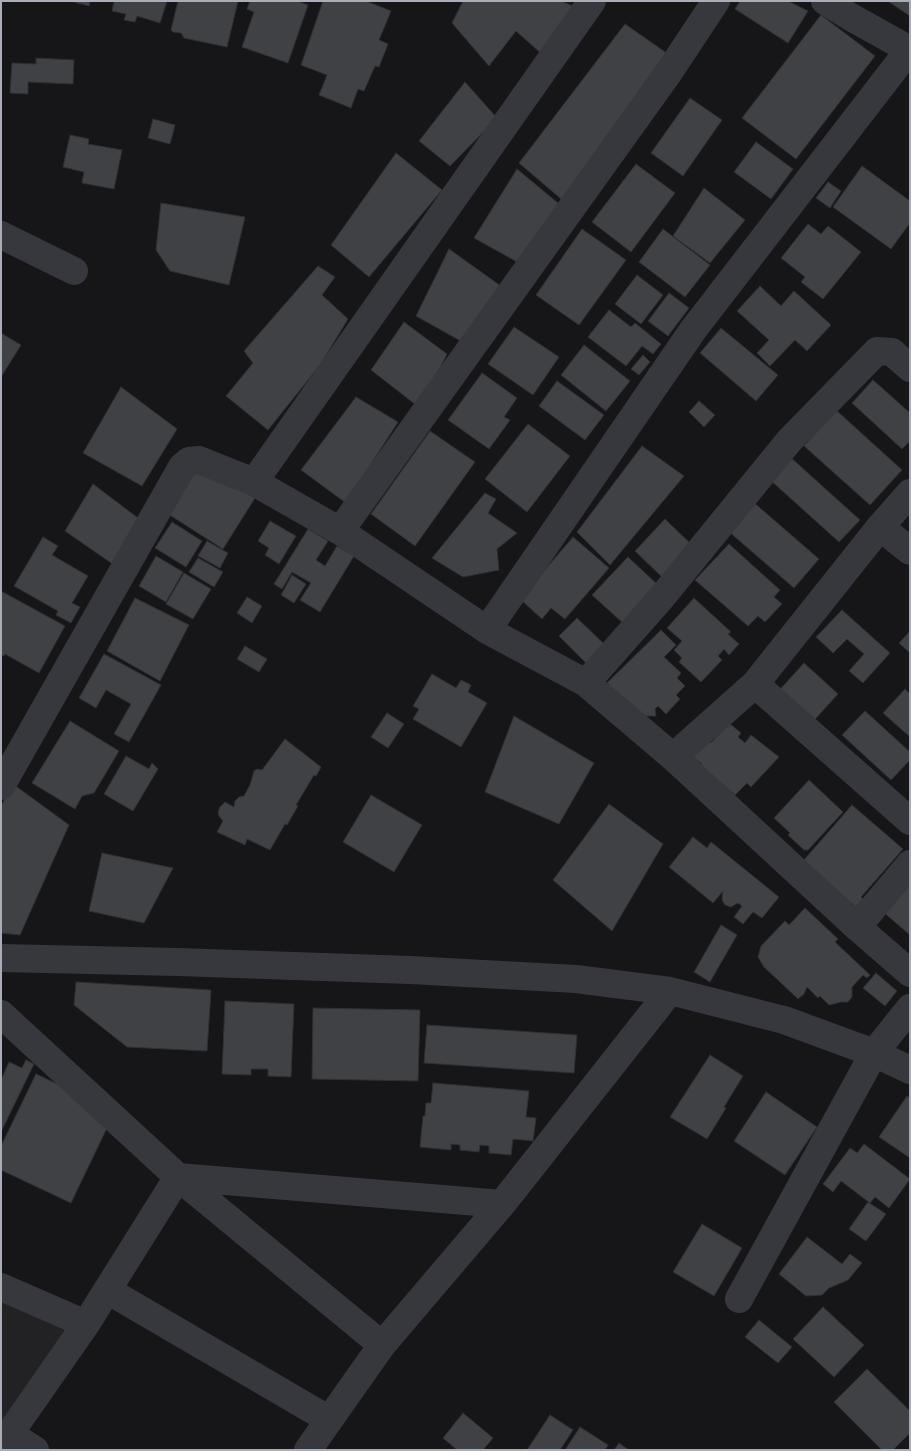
<!DOCTYPE html>
<html>
<head>
<meta charset="utf-8">
<style>
	body { margin:0 }
	#map { position:relative; width:911px; height:1451px; overflow:hidden; background:#161618; font-family:"Fira Sans",sans-serif }
	canvas { display:block }
	.frame { position:absolute; inset:0; border:2px solid #a8adb8; pointer-events:none }
</style>
</head>
<body>
<div id="map">
<canvas width="911" height="1451"></canvas>
<div class="frame"></div>
</div>
<script>
const context = document.querySelector('canvas').getContext('2d');
context.lineJoin = 'round';
function fill(path, color) {
  context.fillStyle = color;
  context.fill(path, 'evenodd');
}
function shape(rows) {
  const path = new Path2D();
  for (const r of rows) {
    path.moveTo(r[0], r[1]);
    for (let i = 2; i < r.length; i += 2) path.lineTo(r[i], r[i + 1]);
  }
  return path;
}
function stroke(path, color, width, dash) {
  context.strokeStyle = color;
  context.lineWidth = width;
  context.lineCap = dash ? 'butt' : 'round';
  context.setLineDash(dash || []);
  context.stroke(path);
}
fill(shape([
	[1,1296,68,1327,1,1432]
]), '#222225');
const building = shape([
	[70,1,90,1,89,6,70,1],
	[114,1,167,1,160,23,137,16,135,22,124,20,126,14,112,11,114,1],
	[178,1,238,1,227,47,184,38,181,33,173,32,171,30,178,1],
	[250,1,297,1,308,5,288,63,242,47,254,12,247,9,250,1],
	[323,1,366,1,391,11,379,40,388,44,379,67,375,66,364,91,358,89,351,108,319,95,327,75,301,65,323,1],
	[463,1,561,1,580,9,544,56,516,31,489,66,452,23,463,1],
	[740,1,788,1,808,11,788,43,735,9,740,1],
	[890,1,910,1,910,16,889,2,890,1],
	[821,15,875,56,796,159,742,118,821,15],
	[625,24,668,54,567,204,519,163,625,24],
	[36,58,74,60,73,84,28,82,28,94,10,93,12,63,36,64,36,58],
	[465,82,497,118,450,166,419,141,465,82],
	[690,98,722,120,683,176,651,153,690,98],
	[153,119,175,125,170,144,148,138,153,119],
	[70,135,89,139,88,144,122,150,114,189,82,183,84,172,63,167,70,135],
	[756,142,793,169,771,199,734,172,756,142],
	[396,153,442,190,369,277,331,245,396,153],
	[636,164,675,193,631,252,592,222,636,164],
	[862,166,910,201,910,223,891,249,833,207,862,166],
	[517,169,564,208,519,263,474,238,517,169],
	[828,182,841,191,830,208,816,198,828,182],
	[704,188,745,220,710,263,673,236,704,188],
	[161,203,245,217,229,285,170,271,156,250,161,203],
	[808,224,821,234,828,226,861,252,823,299,801,282,805,277,781,258,808,224],
	[582,229,626,260,579,325,536,295,582,229],
	[663,229,710,265,685,297,639,262,663,229],
	[449,249,505,289,466,344,416,316,449,249],
	[318,266,335,277,322,295,348,319,320,365,268,430,226,396,253,363,244,351,318,266],
	[637,275,663,295,641,324,615,304,637,275],
	[760,286,781,306,794,291,831,325,807,351,795,340,770,366,757,353,769,340,737,311,760,286],
	[669,293,689,308,668,336,648,321,669,293],
	[609,310,631,327,635,323,661,344,653,354,642,346,626,366,588,337,609,310],
	[404,322,447,354,420,408,371,370,404,322],
	[514,327,559,357,533,395,488,364,514,327],
	[721,328,778,375,756,401,700,353,721,328],
	[1,333,21,345,1,377,1,333],
	[584,345,630,381,606,411,561,375,584,345],
	[643,355,650,362,639,375,631,369,643,355],
	[482,373,517,398,504,417,510,420,489,449,448,420,482,373],
	[873,380,910,413,910,441,902,449,852,403,873,380],
	[557,381,604,415,585,440,539,406,557,381],
	[121,387,177,429,142,486,83,453,121,387],
	[356,397,398,422,346,503,301,470,356,397],
	[699,401,715,415,704,427,689,412,699,401],
	[836,410,902,470,870,505,804,446,836,410],
	[528,424,570,456,527,512,485,479,528,424],
	[430,431,475,462,415,546,371,514,430,431],
	[642,446,684,476,610,565,577,532,642,446],
	[789,456,860,520,839,542,768,478,789,456],
	[200,464,255,498,223,549,168,514,200,464],
	[93,484,142,521,117,567,65,531,93,484],
	[485,493,496,499,488,513,517,533,497,549,499,570,463,577,432,558,485,493],
	[752,501,819,559,794,588,727,530,752,501],
	[665,519,694,547,664,579,635,551,665,519],
	[270,521,296,536,279,564,265,555,269,548,258,541,270,521],
	[172,522,202,541,186,567,155,548,172,522],
	[308,529,328,541,316,560,325,566,337,546,354,556,320,612,300,600,311,583,292,572,282,589,274,584,308,529],
	[43,537,58,546,52,555,88,576,72,603,80,607,71,623,56,615,58,611,14,586,43,537],
	[573,537,609,568,565,619,551,608,542,619,520,599,573,537],
	[207,541,228,553,220,568,198,556,207,541],
	[729,544,780,590,774,597,782,604,765,622,758,616,748,626,695,580,729,544],
	[156,556,183,572,166,602,139,586,156,556],
	[628,557,659,586,624,624,592,595,628,557],
	[198,558,223,572,214,587,189,572,198,558],
	[184,573,211,589,193,619,166,604,184,573],
	[292,575,306,584,294,603,281,595,292,575],
	[1,591,65,626,39,673,5,654,4,656,1,655,1,591],
	[247,597,262,606,252,623,237,613,247,597],
	[135,598,189,625,160,681,107,651,135,598],
	[694,598,731,632,728,634,739,644,729,655,724,649,718,656,722,660,701,682,679,662,682,658,674,650,682,641,667,628,694,598],
	[842,610,890,653,863,683,849,671,864,654,847,639,833,653,816,637,842,610],
	[577,618,605,645,586,663,559,636,577,618],
	[661,630,676,645,664,657,681,673,677,678,685,686,676,695,680,699,666,714,658,706,655,709,656,716,640,716,607,683,661,630],
	[910,631,910,653,899,643,910,631],
	[245,646,267,659,259,672,237,659,245,646],
	[104,654,161,685,129,742,114,734,131,704,106,690,96,708,79,698,104,654],
	[804,663,838,694,808,727,774,696,804,663],
	[432,674,456,688,461,680,471,685,468,692,487,703,461,747,413,719,419,709,413,706,432,674],
	[905,689,910,694,910,737,883,713,905,689],
	[865,711,910,752,910,760,891,780,842,735,865,711],
	[387,713,404,724,388,748,371,737,387,713],
	[514,716,594,763,559,824,485,792,514,716],
	[70,721,119,751,94,793,82,796,75,809,32,783,70,721],
	[729,723,741,733,738,737,745,743,751,735,779,757,751,787,747,783,735,795,721,783,698,770,702,764,693,757,708,740,711,743,729,723],
	[285,739,321,767,316,776,314,775,296,805,298,806,287,825,285,824,270,850,247,839,245,845,217,832,223,821,219,816,218,812,220,807,225,802,234,807,235,801,239,797,244,796,250,785,254,771,257,769,262,770,285,739],
	[126,756,149,769,152,763,158,769,133,811,104,794,126,756],
	[809,780,843,812,808,850,804,850,788,835,790,833,774,818,809,780],
	[13,784,69,825,20,935,1,933,1,806,13,784],
	[371,795,422,825,394,872,343,842,371,795],
	[609,804,663,844,612,931,553,880,609,804],
	[852,805,903,849,861,897,863,899,856,907,803,861,852,805],
	[693,837,707,848,711,842,779,897,762,918,753,912,743,924,734,917,742,906,738,903,731,907,725,905,722,900,723,891,713,903,669,867,693,837],
	[102,853,173,868,144,923,89,911,102,853],
	[910,880,910,935,882,911,910,880],
	[805,908,838,939,835,942,870,975,867,978,863,975,852,987,852,997,848,1002,841,1002,829,1005,820,996,818,998,807,987,804,994,798,999,764,967,758,957,761,946,785,921,789,925,805,908],
	[721,925,737,935,710,982,694,972,721,925],
	[876,973,897,991,885,1006,863,988,876,973],
	[76,982,211,990,207,1051,127,1047,74,1005,76,982],
	[225,1001,294,1004,291,1077,268,1076,268,1069,251,1069,251,1075,222,1074,225,1001],
	[313,1008,420,1010,418,1081,312,1079,313,1008],
	[427,1025,577,1035,574,1073,424,1063,427,1025],
	[710,1055,743,1076,724,1107,726,1108,707,1139,670,1117,710,1055],
	[26,1060,34,1064,1,1132,1,1080,9,1062,22,1068,26,1060],
	[36,1074,91,1100,107,1128,71,1203,1,1170,1,1146,36,1074],
	[433,1083,529,1091,526,1117,536,1118,533,1141,513,1139,511,1155,489,1153,489,1146,480,1145,479,1152,460,1150,460,1145,451,1144,451,1150,420,1147,423,1116,425,1116,426,1103,431,1103,433,1083],
	[766,1092,817,1127,785,1175,734,1141,766,1092],
	[907,1096,910,1098,910,1158,879,1137,907,1096],
	[864,1144,910,1179,889,1208,875,1197,870,1203,841,1181,833,1192,823,1184,850,1148,857,1153,864,1144],
	[868,1202,886,1214,866,1241,849,1229,868,1202],
	[702,1224,742,1248,714,1296,673,1272,702,1224],
	[807,1237,842,1264,850,1254,862,1263,848,1280,829,1288,822,1295,806,1296,779,1274,807,1237],
	[823,1307,864,1345,834,1377,793,1339,823,1307],
	[759,1320,792,1347,778,1363,745,1337,759,1320],
	[867,1369,910,1411,910,1433,893,1450,882,1450,834,1402,867,1369],
	[463,1413,493,1438,483,1450,457,1450,443,1438,463,1413],
	[550,1415,573,1430,560,1450,527,1450,550,1415],
	[580,1427,608,1445,605,1450,565,1450,580,1427],
	[619,1443,629,1450,614,1450,619,1443]
]);
fill(building, '#404145');
stroke(building, '#303034', 1);
stroke(shape([
	[825,1,849,16,910,50],
	[1,235,74,271],
	[254,482,592,1],
	[880,527,910,551],
	[340,531,669,72,716,1],
	[487,630,693,330,909,50],
	[586,683,662,597,789,441,877,351,892,352,910,368],
	[755,684,910,821],
	[673,757,755,684,880,527,910,493],
	[1,786,182,467,189,461,199,460,254,482,340,531,487,630,586,683,673,757,857,927,910,973],
	[857,927,910,864],
	[1,958,178,962,410,970,576,979,670,991,784,1020,874,1053,910,1070],
	[1,1014,178,1177,86,1324],
	[178,1177,502,1204],
	[178,1177,382,1345],
	[1,1287,86,1324,1,1446],
	[107,1290,328,1419],
	[739,1299,874,1053,910,1008],
	[10,1434,35,1450],
	[308,1450,382,1345,502,1204,670,991]
]), '#37383d', 28);
</script>
</body>
</html>
